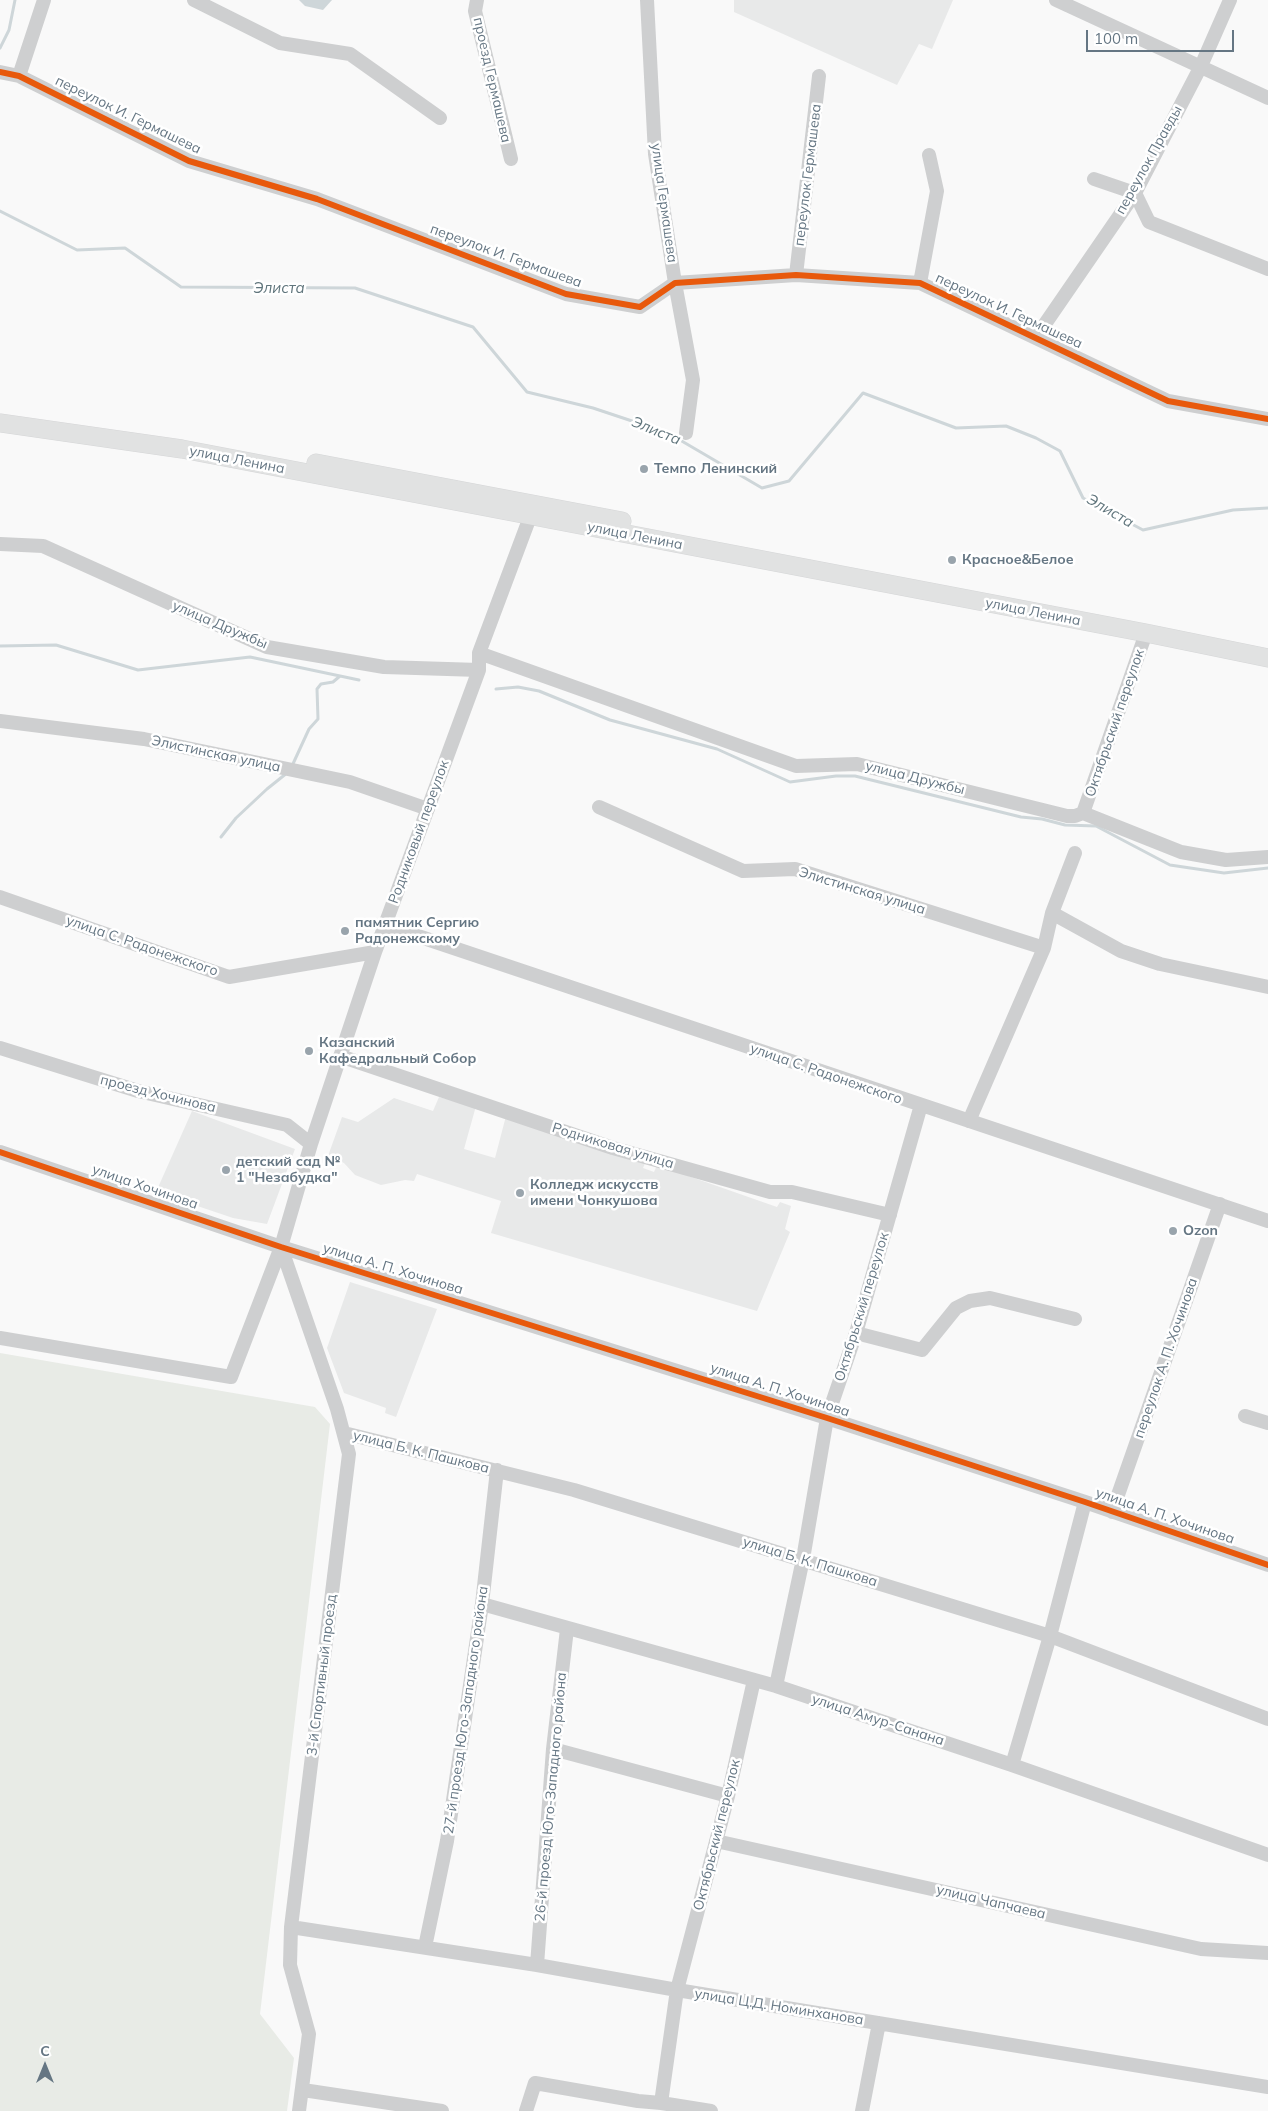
<!DOCTYPE html>
<html>
<head>
<meta charset="utf-8">
<style>
	body { margin:0 }
	#map { position:relative; width:1268px; height:2111px; overflow:hidden; background:#f9f9f9; font-family:Mulish,sans-serif }
	canvas { display:block }
	.north { position:absolute; left:20px; top:2041px; width:50px; height:50px; -webkit-text-stroke:4px #fff; paint-order:stroke; rotate:0deg; font-size:14px; font-weight:700; line-height:20px; text-align:center; color:#657683 }
	.north::after { content:''; display:block; margin:auto; width:18px; height:22px; background:#657683; clip-path:polygon(50% 0,100% 100%,50% 72%,0 100%) }
	.scale { position:absolute; left:1086px; top:30px; width:148px; height:22px; box-sizing:border-box; border:2px solid #657683; border-top:0; padding-left:6px; font-size:15px; line-height:18px; white-space:nowrap; color:#657683; -webkit-text-stroke:4px #fff; paint-order:stroke }
</style>
</head>
<body>
<div id="map">
<canvas width="1268" height="2111"></canvas>
<div class="north">С</div>
<div class="scale">100 m</div>
</div>
<script>
const context = document.querySelector('canvas').getContext('2d');
context.lineJoin = 'round';
function fill(path, color) {
  context.fillStyle = color;
  context.fill(path, 'evenodd');
}
function shape(rows) {
  const path = new Path2D();
  for (const r of rows) {
    path.moveTo(r[0], r[1]);
    for (let i = 2; i < r.length; i += 2) path.lineTo(r[i], r[i + 1]);
  }
  return path;
}
function stroke(path, color, width, dash) {
  context.strokeStyle = color;
  context.lineWidth = width;
  context.lineCap = dash ? 'butt' : 'round';
  context.setLineDash(dash || []);
  context.stroke(path);
}
function write(font, color, halo, rows, align = 'center') {
  context.font = font + ' Mulish,sans-serif';
  context.lineWidth = 5;
  context.setLineDash([]);
  context.textBaseline = 'middle';
  context.strokeStyle = halo;
  context.fillStyle = color;
  for (const [text, x, y, turn = 0] of rows) {
    context.save();
    context.translate(x, y);
    context.rotate((+turn || 0) * Math.PI / 180);
    context.textAlign = isNaN(turn) ? turn : align;
    if (halo) context.strokeText(text, 0, 0);
    context.fillText(text, 0, 0);
    context.restore();
  }
}
fill(shape([
	[734,0,953,0,932,49,919,44,897,85,734,12],
	[439,1097,476,1106,464,1149,495,1158,506,1116,646,1161,643,1168,654,1172,657,1165,777,1207,780,1202,791,1206,785,1229,790,1232,757,1311,491,1233,501,1201,417,1174,414,1181,405,1180,381,1185,355,1175,344,1163,328,1156,342,1117,358,1122,394,1098,433,1111],
	[192,1111,295,1149,267,1224,233,1218,156,1192],
	[350,1282,437,1309,396,1417,385,1413,386,1408,344,1393,327,1348]
]), '#e8e9e9');
fill(shape([
	[0,1353,315,1407,330,1424,260,2014,294,2058,287,2111,0,2111]
]), '#e8ebe6');
fill(shape([
	[299,0,332,0,323,10,305,6]
]), '#ced6d9');
stroke(shape([
	[0,48,9,30,15,0],
	[0,211,77,250,125,248,181,287,355,288,473,327,527,392,593,408,668,433,762,488,789,481,863,393,956,428,1006,426,1036,438,1060,451,1083,498,1143,530,1233,510,1268,508],
	[0,646,56,645,138,670,250,657,359,680],
	[496,689,518,687,539,691,610,720,717,749,790,782,836,776,855,776,1021,817,1042,819,1065,825,1096,826,1170,865,1224,873,1268,868],
	[292,766,309,729,318,719,317,689,321,684,333,682,340,676],
	[221,837,236,818,267,789,287,773]
]), '#ced6d9', 3);
const major = shape([
	[0,423,182,449,1146,633,1268,658],
	[316,463,622,521]
]);
stroke(major, '#d5d6d7', 19);
stroke(shape([
	[194,0,280,43,350,54,440,118],
	[477,0,475,11,511,159],
	[647,0,655,154,675,283,693,380,686,433],
	[1056,0,1268,98],
	[0,72,19,76,189,161,317,199,566,294,640,307,675,283,796,275,920,283,1168,401,1268,419],
	[19,76,44,0],
	[1094,179,1135,193,1149,222,1268,269],
	[796,275,819,76],
	[920,283,937,191,929,155],
	[1036,337,1135,193,1201,66,1230,0],
	[0,544,43,546,267,647,384,667,479,670],
	[479,653,796,766,857,764,1067,816,1075,816,1083,813,1181,852,1226,860,1268,857],
	[0,721,144,739,350,782,428,809],
	[599,807,743,871,795,869,1044,948],
	[1083,813,1146,633],
	[0,897,229,977,375,952],
	[1052,913,1121,951,1160,964,1268,987],
	[385,925,1268,1221],
	[0,1048,138,1091,287,1125,311,1144],
	[340,1056,613,1148,770,1192,792,1192,890,1215],
	[969,1121,1044,948,1052,913,1075,853],
	[0,1152,281,1247,827,1418,1085,1502,1268,1565],
	[281,1247,337,1409,349,1454,291,1927,290,1965,309,2034,299,2111],
	[856,1333,922,1350,956,1308,970,1301,990,1298,1075,1319],
	[0,1338,231,1377,281,1247,311,1144,375,952,479,670,479,653,530,517],
	[1245,1416,1268,1423],
	[344,1433,574,1490,1050,1636,1268,1719],
	[1112,1512,1220,1204],
	[482,1604,776,1686,1012,1765,1268,1855],
	[776,1686,803,1559,827,1418,856,1333,921,1105],
	[553,1749,728,1796],
	[1012,1765,1050,1636,1085,1502],
	[716,1841,1201,1949,1268,1953],
	[291,1927,537,1965,677,1990,1268,2087],
	[425,1947,447,1841,456,1780,482,1604,497,1470],
	[537,1965,553,1749,567,1629],
	[303,2090,442,2111],
	[661,2103,677,1990,728,1796,754,1680],
	[526,2111,535,2083,638,2101,661,2103,711,2111],
	[862,2111,879,2023]
]), '#cecfd0', 14);
stroke(major, '#e1e2e2', 18);
stroke(shape([
	[0,72,19,76,189,161,317,199,566,294,640,307,675,283,796,275,920,283,1168,401,1268,419],
	[0,1152,281,1247,827,1418,1085,1502,1268,1565]
]), '#e8590c', 6);
for (const [x, y, r, color] of [
	[644,469,5,"#99a4ac"],
	[952,560,5,"#99a4ac"],
	[345,931,5,"#99a4ac"],
	[309,1051,5,"#99a4ac"],
	[226,1170,5,"#99a4ac"],
	[520,1193,5,"#99a4ac"],
	[1173,1231,5,"#99a4ac"]
]) {
  const dot = new Path2D();
  dot.arc(x, y, r, 0, 2 * Math.PI);
  context.fillStyle = color;
  context.fill(dot);
  stroke(dot, '#fff', 2);
}
write('14px', '#657683', '#fff', [
	["проезд Гермашева",492,80,77],
	["переулок И. Гермашева",128,115,26],
	["переулок Правды",1149,160,-61],
	["переулок Гермашева",808,175,-83],
	["улица Гермашева",664,203,82],
	["переулок И. Гермашева",506,256,20],
	["переулок И. Гермашева",1009,311,25],
	["улица Ленина",237,460,11],
	["улица Ленина",635,536,11],
	["улица Ленина",1033,612,11],
	["улица Дружбы",220,625,23],
	["Октябрьский переулок",1115,723,-71],
	["Элистинская улица",216,754,12],
	["улица Дружбы",915,778,14],
	["Родниковый переулок",419,832,-70],
	["Элистинская улица",862,891,17],
	["улица С. Радонежского",142,946,19],
	["улица С. Радонежского",826,1074,19],
	["проезд Хочинова",158,1094,14],
	["Родниковая улица",613,1146,17],
	["улица Хочинова",145,1187,19],
	["улица А. П. Хочинова",393,1269,17],
	["Октябрьский переулок",862,1307,-73],
	["переулок А. П. Хочинова",1166,1358,-71],
	["улица А. П. Хочинова",780,1390,18],
	["улица Б. К. Пашкова",421,1452,14],
	["улица А. П. Хочинова",1165,1516,19],
	["улица Б. К. Пашкова",810,1562,17],
	["3-й Спортивный проезд",322,1675,-83],
	["27-й проезд Юго-Западного района",466,1710,-82],
	["улица Амур-Санана",878,1720,18],
	["26-й проезд Юго-Западного района",551,1797,-85],
	["Октябрьский переулок",717,1835,-76],
	["улица Чапчаева",991,1902,13],
	["улица Ц.Д. Номинханова",779,2007,9]
]);
write('bold 14px', '#657683', '#fff', [
	["Темпо Ленинский",654,469],
	["Красное&Белое",962,560],
	["памятник Сергию",355,923],
	["Радонежскому",355,939],
	["Казанский",319,1043],
	["Кафедральный Собор",319,1059],
	["детский сад №",236,1162],
	["1 \"Незабудка\"",236,1178],
	["Колледж искусств",530,1185],
	["имени Чонкушова",530,1201],
	["Ozon",1183,1231]
], 'left');
write('italic 15px', '#60757c', '#fff', [
	["Элиста",279,288],
	["Элиста",656,431,22],
	["Элиста",1110,511,30]
]);
</script>
</body>
</html>
